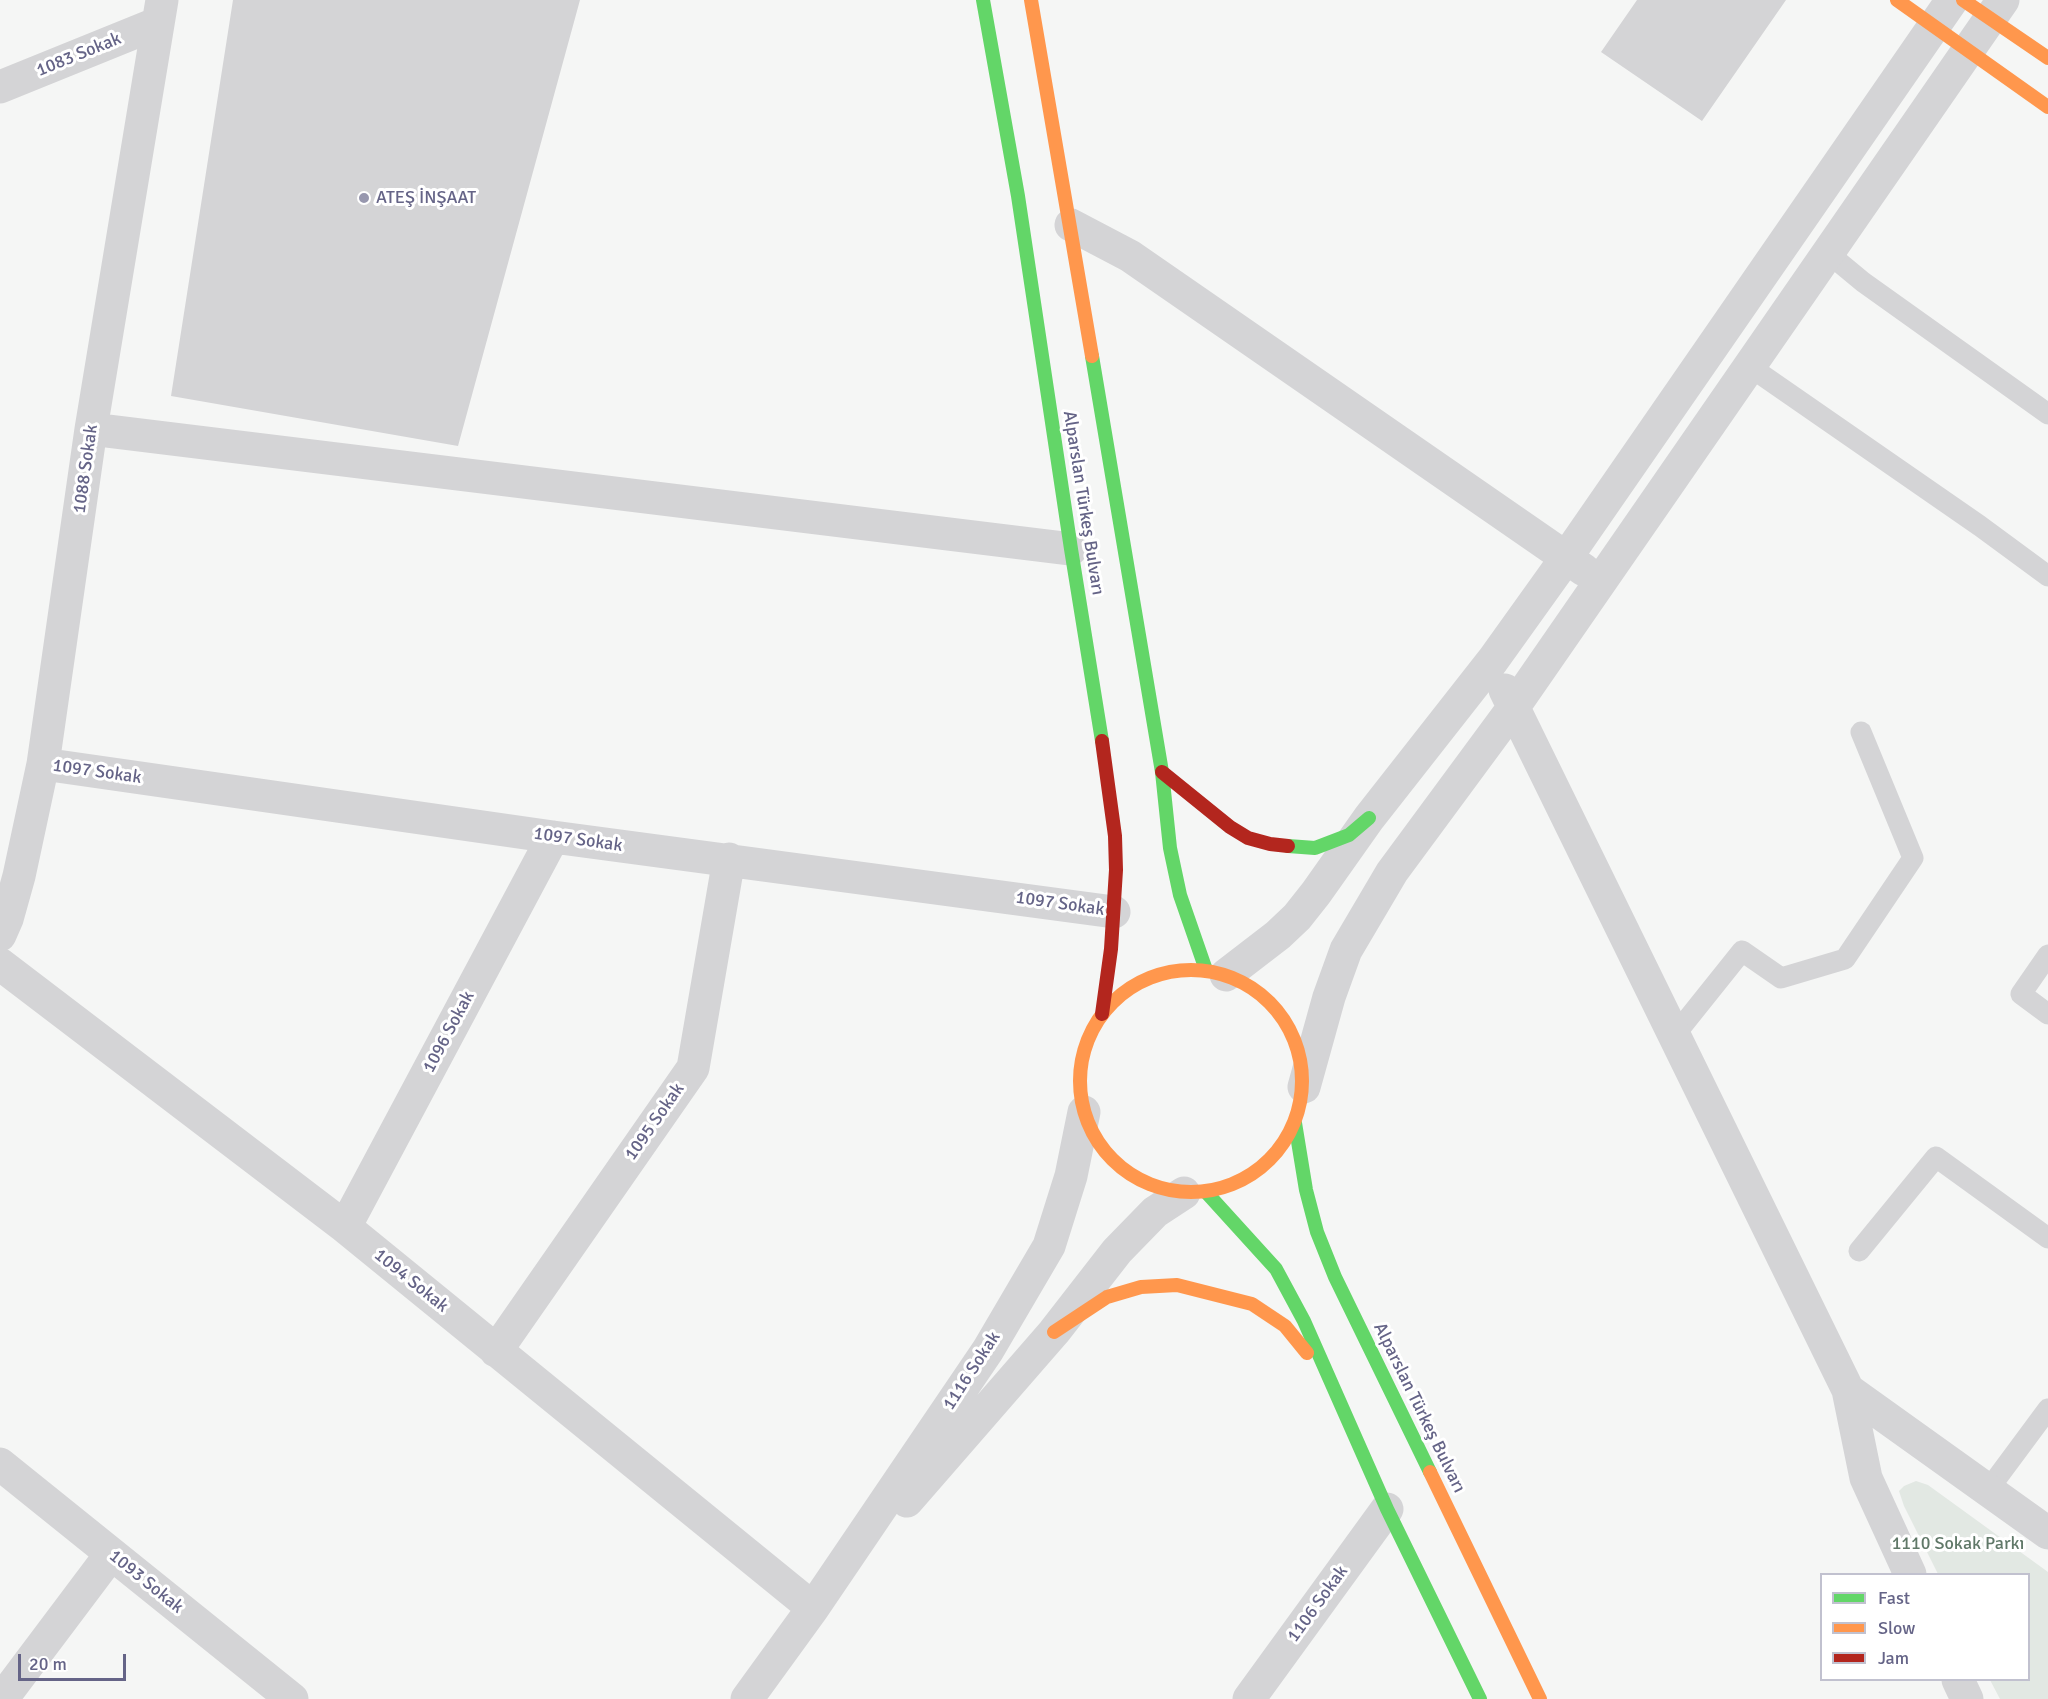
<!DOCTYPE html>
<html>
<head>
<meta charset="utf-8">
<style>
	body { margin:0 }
	#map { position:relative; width:2048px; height:1699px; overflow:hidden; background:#f5f6f5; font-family:Signika,sans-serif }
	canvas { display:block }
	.legend { position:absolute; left:1820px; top:1573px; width:210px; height:108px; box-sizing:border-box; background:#fff; border:2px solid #c1c1cf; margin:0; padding:8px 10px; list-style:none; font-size:18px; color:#656487 }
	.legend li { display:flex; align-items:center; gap:12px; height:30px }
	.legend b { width:30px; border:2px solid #c1c1cf }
	.scale { position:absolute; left:18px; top:1654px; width:108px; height:27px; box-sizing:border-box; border:3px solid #656487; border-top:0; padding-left:8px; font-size:18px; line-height:21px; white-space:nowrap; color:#656487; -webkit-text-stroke:4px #fff; paint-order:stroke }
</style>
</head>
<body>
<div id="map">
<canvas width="2048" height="1699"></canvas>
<ul class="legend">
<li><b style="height:8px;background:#63d668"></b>Fast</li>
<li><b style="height:8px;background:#ff974d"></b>Slow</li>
<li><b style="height:8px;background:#b3261e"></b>Jam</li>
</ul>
<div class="scale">20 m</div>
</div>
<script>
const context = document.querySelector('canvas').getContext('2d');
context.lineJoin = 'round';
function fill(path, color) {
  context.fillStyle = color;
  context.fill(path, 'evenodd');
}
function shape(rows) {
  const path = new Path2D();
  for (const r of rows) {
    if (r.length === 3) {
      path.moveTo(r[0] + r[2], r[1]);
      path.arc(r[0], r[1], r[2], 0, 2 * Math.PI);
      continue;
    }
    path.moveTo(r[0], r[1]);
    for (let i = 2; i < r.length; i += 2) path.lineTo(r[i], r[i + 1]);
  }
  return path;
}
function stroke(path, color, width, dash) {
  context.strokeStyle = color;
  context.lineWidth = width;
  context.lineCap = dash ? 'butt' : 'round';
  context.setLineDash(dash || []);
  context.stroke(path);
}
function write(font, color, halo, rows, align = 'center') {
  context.font = font + ' Signika,sans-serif';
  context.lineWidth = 6;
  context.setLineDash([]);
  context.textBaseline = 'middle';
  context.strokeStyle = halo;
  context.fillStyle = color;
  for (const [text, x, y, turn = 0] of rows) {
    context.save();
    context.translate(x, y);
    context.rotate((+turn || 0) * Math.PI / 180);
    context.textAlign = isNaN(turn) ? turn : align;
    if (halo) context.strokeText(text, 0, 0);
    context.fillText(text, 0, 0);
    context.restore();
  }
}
fill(shape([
	[1916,1481,1928,1485,2048,1572,2048,1699,2000,1699,1990,1680,2028,1680,2028,1574,1938,1574,1904,1506,1899,1491,1904,1486]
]), '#e2e8e3');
fill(shape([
	[233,0,580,0,458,446,171,396],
	[1637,0,1786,0,1702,121,1601,52]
]), '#d4d4d6');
stroke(shape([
	[1828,253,1863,282,2048,414],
	[1749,366,1980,526,2048,576],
	[2048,955,2021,994,2048,1014],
	[1674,1036,1742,951,1781,978,1845,959,1913,858,1861,732],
	[1859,1251,1936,1157,2048,1238],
	[1988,1490,2048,1409]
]), '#d4d4d6', 21);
stroke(shape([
	[0,87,158,23],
	[1071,225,1130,256,1584,570],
	[91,429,1071,549],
	[1505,690,1848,1390,1866,1478,1910,1574],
	[43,764,553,837,1114,912],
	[0,935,7,919,19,876,43,764,91,429,162,0],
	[0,964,345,1227,813,1608],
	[1226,975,1278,935,1297,917,1316,893,1369,818,1493,660,1566,558,1952,0],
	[1304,1087,1329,997,1346,950,1392,872,1513,708,2003,0],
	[345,1227,553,837],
	[496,1351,693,1068,729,859],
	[1848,1390,2048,1533],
	[0,1464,292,1699],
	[907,1501,1054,1332,1117,1251,1155,1212,1184,1193],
	[1958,1680,1967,1699],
	[2,1699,111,1554],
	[747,1699,813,1608,988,1350,1049,1246,1071,1176,1084,1112],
	[1249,1699,1387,1509]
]), '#d4d4d6', 33);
stroke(shape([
	[983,0,1018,196,1071,549,1102,741],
	[1092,356,1162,772,1170,848,1180,895,1206,970],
	[1288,846,1315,848,1349,835,1369,818],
	[1295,1123,1306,1190,1317,1232,1335,1277,1430,1472],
	[1206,1192,1276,1269,1304,1321,1387,1509,1480,1699]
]), '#63d668', 14);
stroke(shape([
	[1031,0,1092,356],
	[1897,0,2048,107],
	[1963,0,2048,58],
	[1191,1081,111],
	[1054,1332,1107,1297,1141,1287,1177,1285,1252,1304,1285,1326,1307,1353],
	[1430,1472,1540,1699]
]), '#ff974d', 14);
stroke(shape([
	[1162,772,1230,827,1248,838,1270,844,1288,846],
	[1102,1014,1111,949,1116,870,1115,836,1102,741]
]), '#b3261e', 14);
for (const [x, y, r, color] of [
	[364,198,6,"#9797ae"]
]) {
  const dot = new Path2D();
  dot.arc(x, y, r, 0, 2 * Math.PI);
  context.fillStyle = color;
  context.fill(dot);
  stroke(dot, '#fff', 2);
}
write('18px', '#656487', '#fff', [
	["1083 Sokak",79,55,-22],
	["1088 Sokak",86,469,-82],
	["Alparslan Türkeş Bulvarı",1083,503,81],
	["1097 Sokak",97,772,8],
	["1097 Sokak",578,840,8],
	["1097 Sokak",1060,904,8],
	["1096 Sokak",449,1032,-62],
	["1095 Sokak",655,1122,-55],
	["1094 Sokak",411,1281,39],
	["1116 Sokak",972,1371,-57],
	["Alparslan Türkeş Bulvarı",1419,1408,64],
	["1093 Sokak",146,1582,39],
	["1106 Sokak",1318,1604,-54]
]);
write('18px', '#656487', '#fff', [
	["ATEŞ İNŞAAT",376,198]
], 'left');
write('18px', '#607868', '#fff', [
	["1110 Sokak Parkı",1958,1544]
]);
</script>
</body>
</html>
